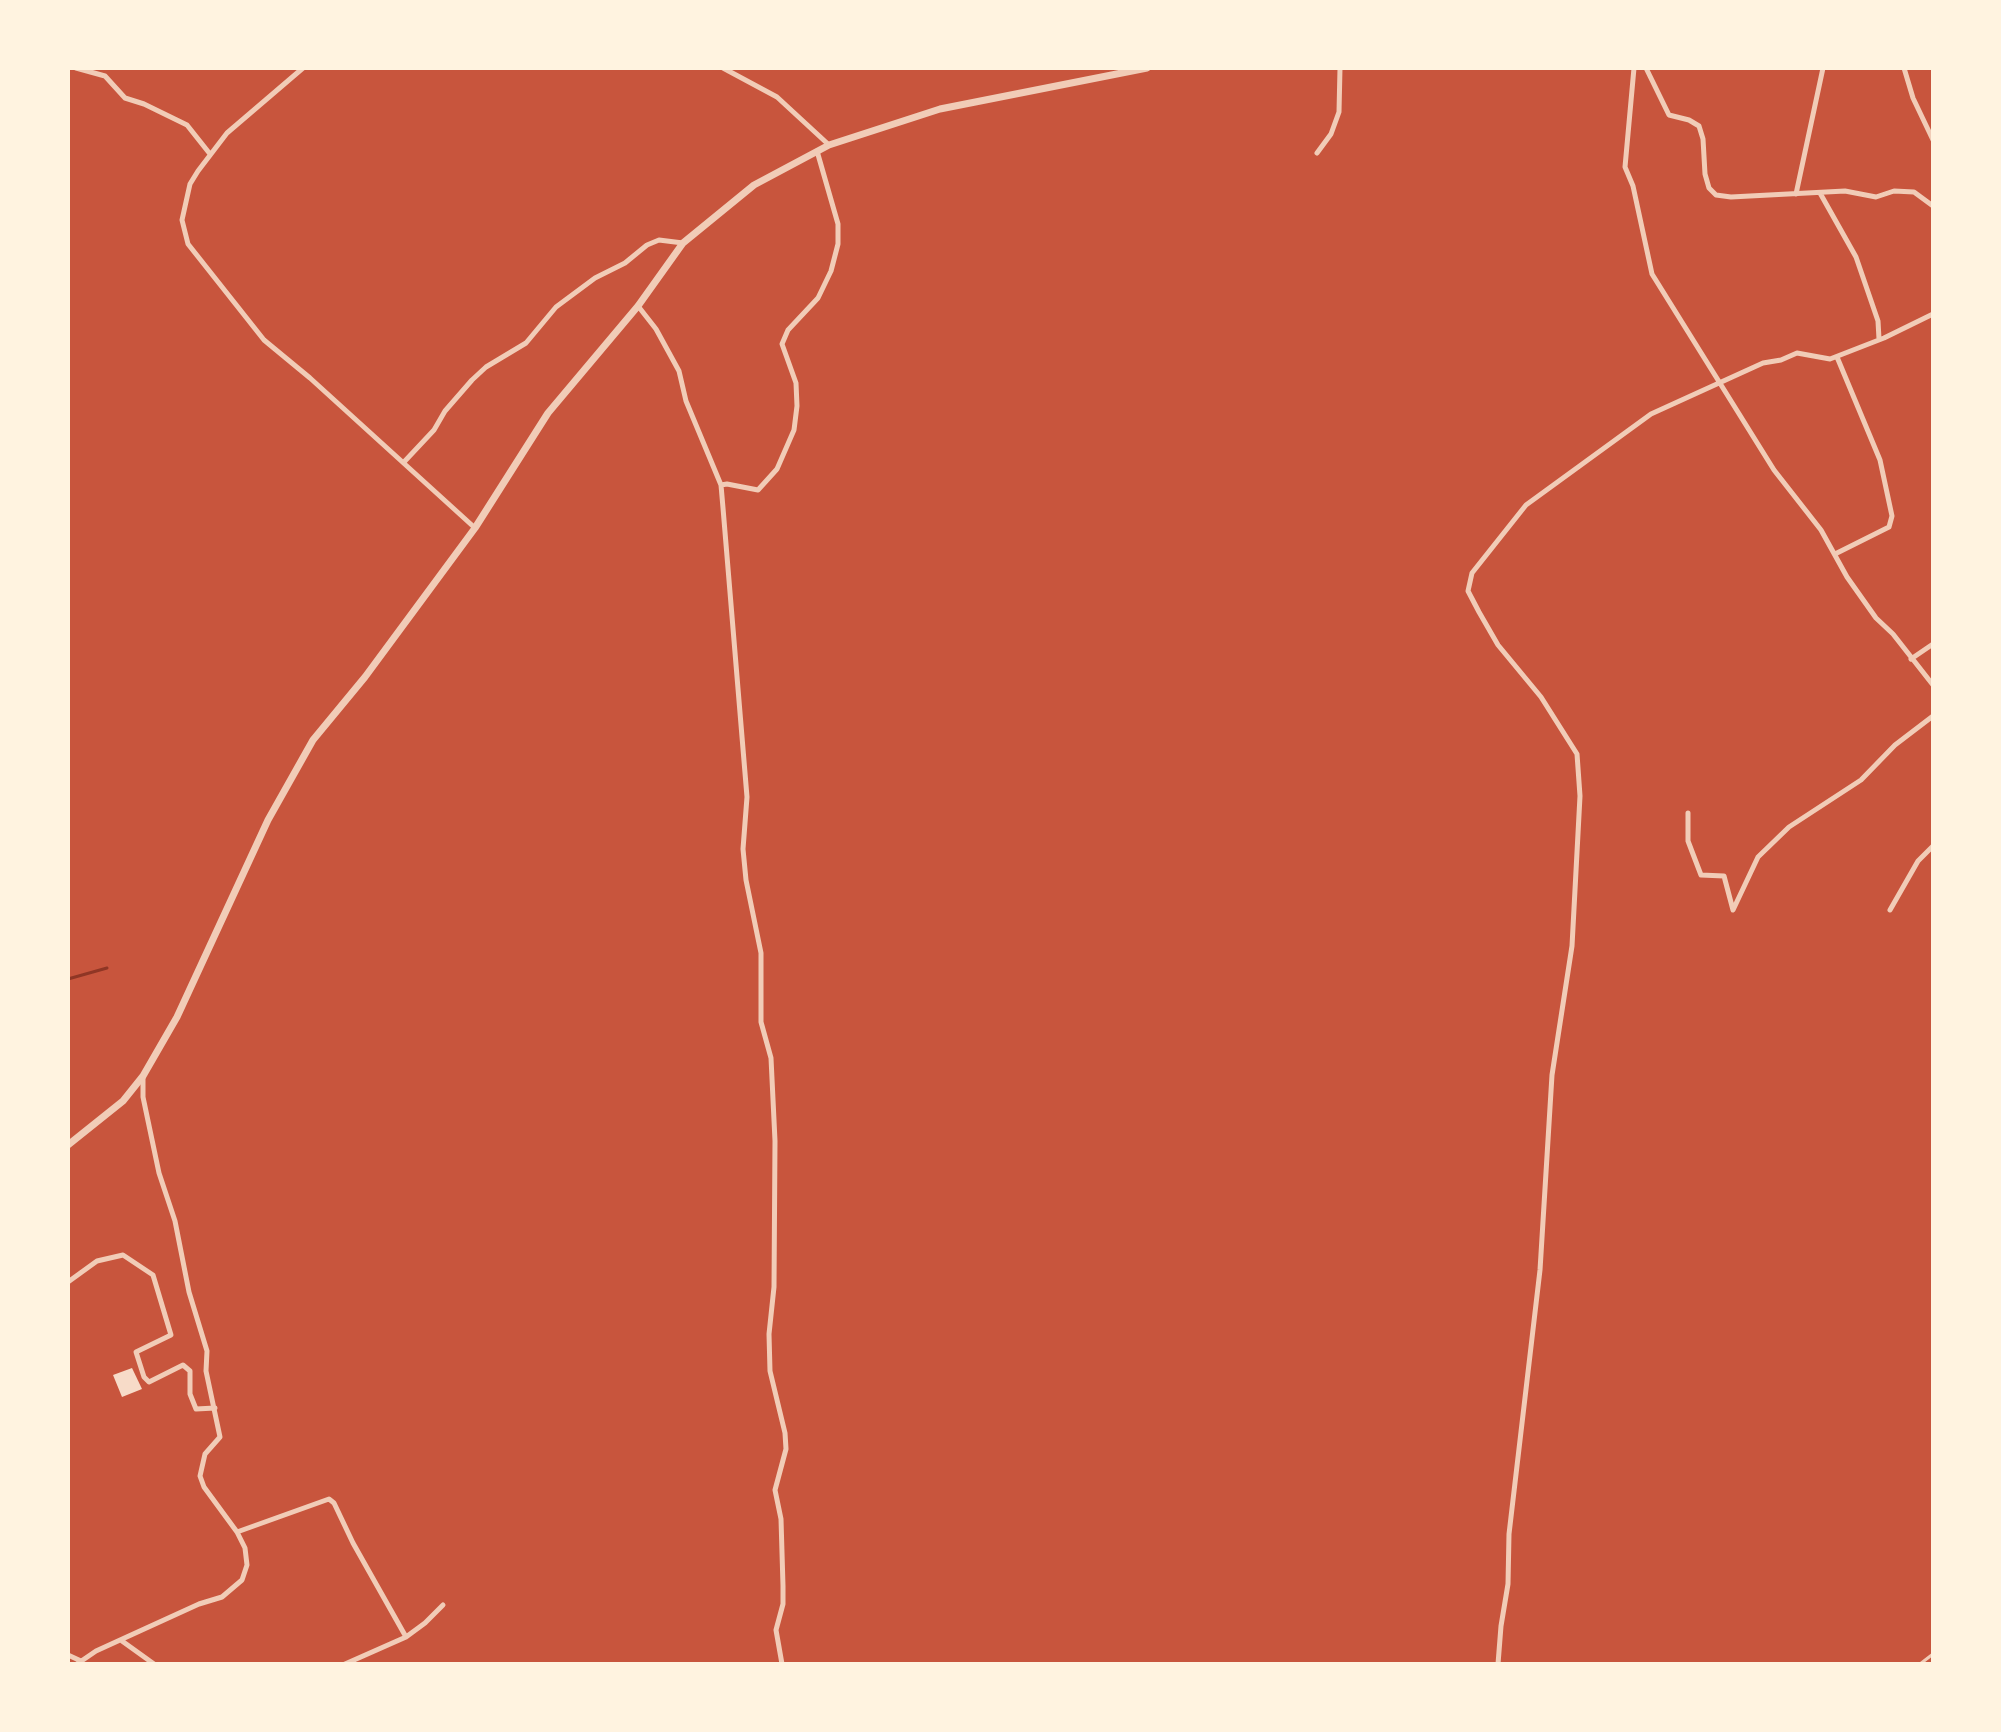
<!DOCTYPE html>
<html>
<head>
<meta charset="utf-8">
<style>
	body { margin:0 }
	#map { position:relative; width:2001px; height:1732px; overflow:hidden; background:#c8553d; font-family:Inter,sans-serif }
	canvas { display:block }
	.frame { position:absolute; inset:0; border:70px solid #fff3e0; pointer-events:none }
</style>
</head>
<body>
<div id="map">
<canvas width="2001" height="1732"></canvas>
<div class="frame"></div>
</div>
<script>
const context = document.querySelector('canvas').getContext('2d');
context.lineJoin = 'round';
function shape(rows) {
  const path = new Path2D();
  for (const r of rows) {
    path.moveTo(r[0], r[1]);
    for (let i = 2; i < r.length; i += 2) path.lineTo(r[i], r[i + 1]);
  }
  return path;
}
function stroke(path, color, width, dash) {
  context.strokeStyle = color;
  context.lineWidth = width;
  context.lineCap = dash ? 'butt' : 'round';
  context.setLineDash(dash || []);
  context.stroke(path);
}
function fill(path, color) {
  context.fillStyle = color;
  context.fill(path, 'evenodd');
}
stroke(shape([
	[68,979,107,968]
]), '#8f3625', 3);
fill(shape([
	[132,1368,142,1389,122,1397,113,1375]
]), '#f7dbc8');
stroke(shape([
	[1920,1664,1933,1654]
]), '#f1ccb7', 3);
stroke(shape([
	[76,68,105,76,125,98,144,104,187,125,210,154],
	[303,68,227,133,198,171,190,184,182,220,188,244,264,340,310,378,475,528],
	[723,68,777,97,829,145],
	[1634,68,1625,167,1633,186,1652,274,1774,470,1821,530,1847,577,1876,618,1893,634,1933,685],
	[1646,68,1669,115,1689,120,1699,126,1703,139,1705,174,1709,188,1716,195,1731,197,1845,191,1876,197,1894,191,1914,192,1933,206],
	[1904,68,1913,98,1933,140],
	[1317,153,1331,134,1339,112,1340,68],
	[1820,193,1856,257,1878,321,1879,339],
	[1796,194,1823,68],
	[638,306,656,329,679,371,686,401,721,485,723,508,747,797,743,849,746,880,761,953,761,1022,771,1058,775,1141,774,1287,769,1334,770,1371,785,1433,786,1449,775,1490,781,1519,783,1586,783,1604,776,1630,782,1664],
	[404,462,434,430,445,411,472,380,486,367,526,343,556,307,595,278,625,263,647,245,659,240,683,243],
	[721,485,727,484,758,490,777,469,794,430,797,406,796,383,782,344,788,330,818,298,831,271,838,244,838,224,817,151],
	[1835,554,1889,527,1892,516,1880,460,1837,357],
	[1911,659,1933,644],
	[1688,813,1688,841,1701,875,1724,876,1733,910,1758,857,1789,827,1861,780,1895,745,1933,716],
	[1890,910,1918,861,1933,846],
	[68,1282,97,1261,123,1255,153,1275,171,1335,136,1352,144,1377,149,1382,183,1365,190,1371,190,1394,196,1409,215,1408],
	[237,1532,329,1499,334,1503,353,1543,406,1637],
	[122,1641,154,1664],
	[68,1655,81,1661],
	[77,1664,96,1651,199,1604,222,1597,242,1580,247,1565,245,1548,237,1532,204,1487,200,1476,205,1454,220,1437,206,1371,207,1351,189,1292,175,1221,159,1173,143,1097,143,1078],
	[345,1664,406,1637,425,1623,443,1605],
	[1498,1664,1501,1626,1508,1584,1509,1534,1540,1270,1552,1075,1572,946,1580,796,1577,754,1541,697,1498,645,1479,612,1468,591,1472,573,1526,505,1651,414,1763,363,1781,360,1797,353,1830,359,1884,338,1933,314]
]), '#f1ccb7', 5);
stroke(shape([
	[68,1145,123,1101,143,1076,177,1017,268,820,313,740,365,677,475,528,548,413,638,306,683,243,754,185,829,145,940,109,1147,68]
]), '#f1ccb7', 7);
</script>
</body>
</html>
